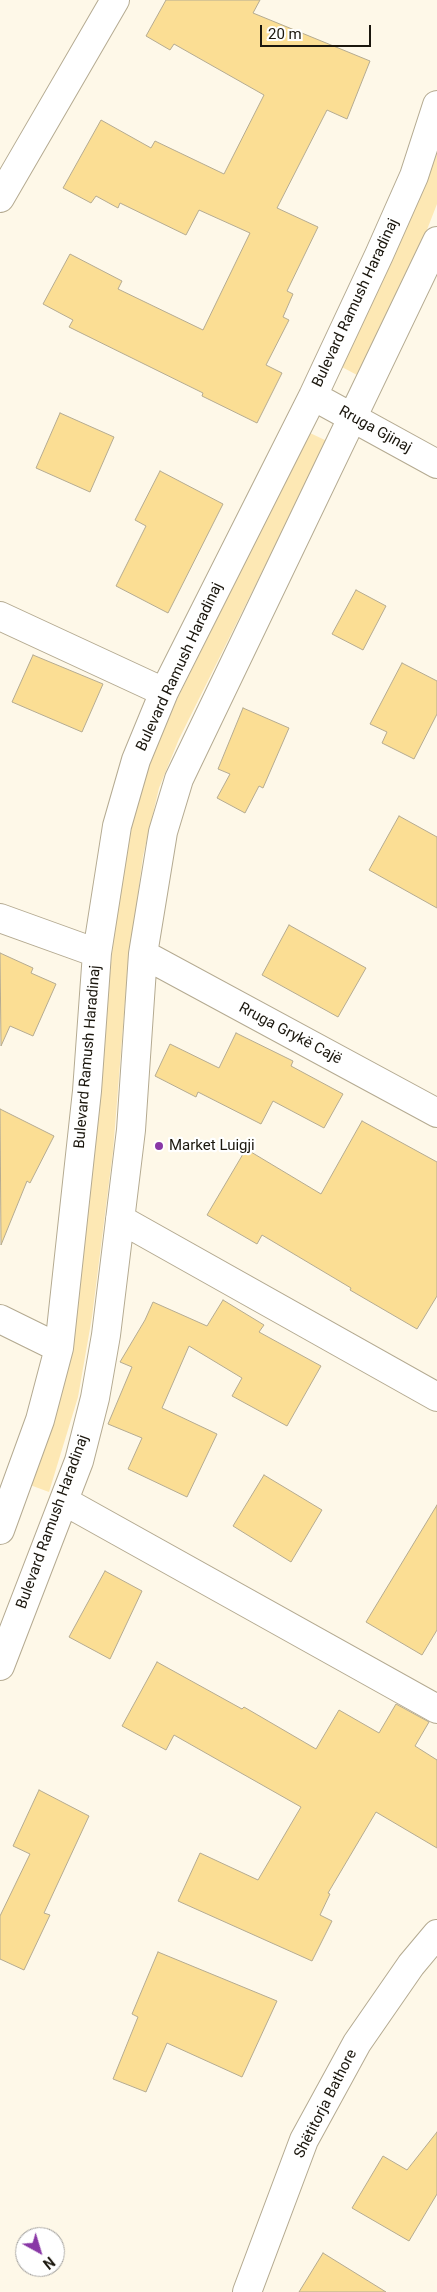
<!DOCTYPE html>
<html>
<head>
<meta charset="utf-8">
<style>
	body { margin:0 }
	#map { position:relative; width:437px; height:2292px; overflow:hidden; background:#fef8e8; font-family:Roboto,sans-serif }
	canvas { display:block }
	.north { position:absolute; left:15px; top:2227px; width:50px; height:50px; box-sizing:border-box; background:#fff; border:1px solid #a4a29f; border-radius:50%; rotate:141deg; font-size:14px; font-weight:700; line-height:20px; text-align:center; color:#1b170e }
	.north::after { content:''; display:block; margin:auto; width:18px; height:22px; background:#8937a6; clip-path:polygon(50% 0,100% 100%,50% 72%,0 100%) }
	.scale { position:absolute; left:260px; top:25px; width:111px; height:22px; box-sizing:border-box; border:2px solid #1b170e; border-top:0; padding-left:6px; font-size:15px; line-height:18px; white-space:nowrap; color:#1b170e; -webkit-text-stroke:4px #fff; paint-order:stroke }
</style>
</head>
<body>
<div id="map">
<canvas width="437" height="2292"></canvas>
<div class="north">N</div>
<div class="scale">20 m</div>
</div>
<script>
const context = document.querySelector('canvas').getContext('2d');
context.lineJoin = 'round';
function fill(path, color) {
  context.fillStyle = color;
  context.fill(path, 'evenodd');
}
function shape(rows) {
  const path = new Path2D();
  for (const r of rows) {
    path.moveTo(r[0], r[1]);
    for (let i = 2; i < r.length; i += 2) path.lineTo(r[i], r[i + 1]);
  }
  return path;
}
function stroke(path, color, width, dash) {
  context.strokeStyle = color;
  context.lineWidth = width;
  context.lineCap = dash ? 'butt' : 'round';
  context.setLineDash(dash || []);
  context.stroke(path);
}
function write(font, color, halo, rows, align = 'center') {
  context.font = font + ' Roboto,sans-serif';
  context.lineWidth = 4.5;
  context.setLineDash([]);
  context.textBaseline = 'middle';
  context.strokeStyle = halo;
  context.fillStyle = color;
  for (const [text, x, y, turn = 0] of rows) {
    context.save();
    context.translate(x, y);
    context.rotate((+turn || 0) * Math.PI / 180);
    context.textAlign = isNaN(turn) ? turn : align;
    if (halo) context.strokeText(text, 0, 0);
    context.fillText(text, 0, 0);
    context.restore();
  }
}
fill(shape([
	[437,144,437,204,423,240,357,375,340,366],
	[310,433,327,441,179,739,159,788,143,856,127,977,113,1151,92,1317,78,1397,49,1492,30,1485,84,1242,112,953,124,854,141,780,161,731]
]), '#fde8b4');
const building = shape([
	[166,0,260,0,253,13,370,61,347,119,327,110,277,208,318,227,287,291,293,294,283,317,289,320,266,365,282,373,257,423,202,396,203,393,69,327,73,320,43,304,70,254,122,281,118,289,203,330,250,233,199,210,186,235,120,203,118,208,96,196,91,203,63,188,101,120,151,148,155,141,224,174,264,95,174,44,170,50,146,36,166,0],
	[60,413,114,437,90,492,36,468,60,413],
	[160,471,223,504,168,613,116,586,146,526,135,520,160,471],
	[356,590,386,606,363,650,332,634,356,590],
	[33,655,103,684,82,732,12,702,33,655],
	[402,663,437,681,437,714,414,759,382,743,387,732,370,724,402,663],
	[243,708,289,728,263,788,259,786,245,813,217,798,230,774,218,769,243,708],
	[399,816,437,837,437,908,369,870,399,816],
	[289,925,366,968,338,1017,262,975,289,925],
	[0,953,33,968,31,973,56,984,33,1036,10,1026,1,1046,0,953],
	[236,1033,293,1061,291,1066,343,1094,324,1128,273,1101,261,1124,198,1092,196,1097,155,1076,170,1044,219,1068,236,1033],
	[0,1109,54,1136,30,1183,27,1181,1,1245,0,1109],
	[362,1121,437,1162,437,1296,417,1329,350,1290,351,1288,262,1235,257,1244,207,1215,246,1149,321,1194,362,1121],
	[223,1300,264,1325,259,1332,321,1366,287,1426,232,1396,242,1378,189,1346,162,1408,217,1434,187,1497,128,1469,142,1438,108,1424,132,1367,120,1362,145,1320,153,1302,207,1326,223,1300],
	[264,1475,322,1510,291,1562,233,1526,264,1475],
	[437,1505,437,1630,422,1655,366,1622,437,1505],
	[105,1571,142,1591,110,1659,69,1637,105,1571],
	[157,1662,242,1709,244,1707,316,1749,339,1710,379,1733,396,1704,429,1722,415,1746,437,1760,437,1848,376,1812,328,1893,330,1894,320,1915,332,1921,312,1961,178,1901,200,1853,258,1880,301,1807,174,1735,166,1750,122,1726,157,1662],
	[39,1790,89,1816,44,1913,50,1915,24,1970,0,1959,0,1916,30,1854,13,1846,39,1790],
	[158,1952,277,2001,242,2077,167,2043,146,2092,113,2079,138,2017,132,2014,158,1952],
	[437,2132,437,2194,409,2241,352,2208,383,2156,407,2170,437,2132],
	[323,2253,386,2292,299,2292,323,2253]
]);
fill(building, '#fbde94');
stroke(building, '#b5ab91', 1);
const minor = shape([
	[0,198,115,0],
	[313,396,437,464],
	[0,616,164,692],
	[0,918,97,953],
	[143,954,437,1113],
	[120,1219,437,1397],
	[0,1319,59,1348],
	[64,1501,437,1709],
	[0,1530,40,1420,59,1348,87,1091,97,953,117,826,136,760,164,692,313,396,379,255,414,176,437,105],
	[0,1666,79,1461,95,1398,106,1335,131,1130,143,954,163,832,179,779,437,241],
	[247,2292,304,2140,357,2043,411,1965,437,1934]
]);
stroke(minor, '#b4aa91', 30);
stroke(minor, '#fff', 28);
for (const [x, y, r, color] of [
	[159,1146,5,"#8937a6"]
]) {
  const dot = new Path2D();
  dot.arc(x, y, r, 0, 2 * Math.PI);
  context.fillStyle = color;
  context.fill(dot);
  stroke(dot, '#fff', 2);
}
write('15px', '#1b170e', '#fff', [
	["Bulevard Ramush Haradinaj",356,303,-65],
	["Rruga Gjinaj",375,430,29],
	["Bulevard Ramush Haradinaj",180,667,-65],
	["Rruga Grykë Cajë",290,1034,28],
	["Bulevard Ramush Haradinaj",88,1057,-85],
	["Bulevard Ramush Haradinaj",53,1522,-70],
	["Shëtitorja Bathore",326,2104,-63]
]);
write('15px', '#1b170e', '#fff', [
	["Market Luigji",169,1146]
], 'left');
</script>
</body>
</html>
